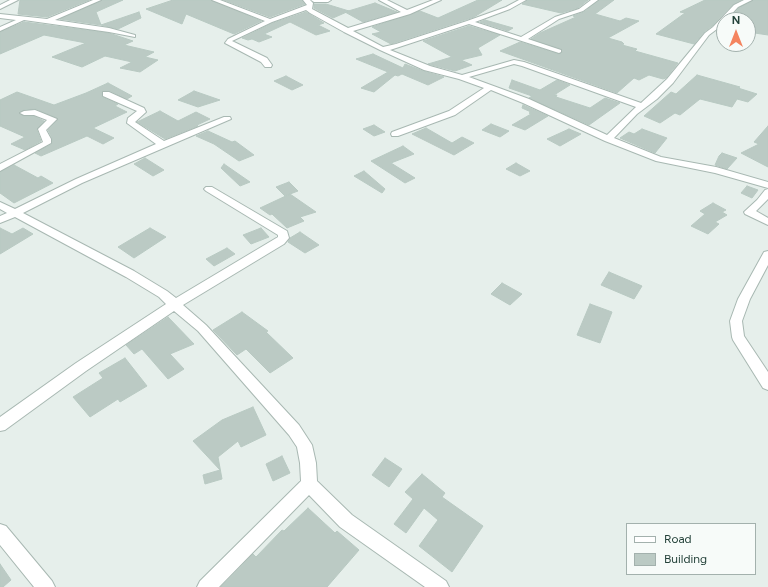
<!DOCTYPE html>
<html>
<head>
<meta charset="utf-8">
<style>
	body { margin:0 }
	#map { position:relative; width:768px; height:587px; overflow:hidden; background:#e6efeb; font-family:Figtree,sans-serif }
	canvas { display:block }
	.legend { position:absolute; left:626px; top:523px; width:130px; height:52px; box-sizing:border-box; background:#f7fbf9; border:1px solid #a3b1ad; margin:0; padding:5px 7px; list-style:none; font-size:12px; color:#24423a }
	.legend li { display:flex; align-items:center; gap:8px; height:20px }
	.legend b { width:20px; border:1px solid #a3b1ad }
	.north { position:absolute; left:716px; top:12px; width:40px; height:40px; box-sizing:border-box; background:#f7fbf9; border:1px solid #a3b1ad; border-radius:50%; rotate:0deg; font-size:11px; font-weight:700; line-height:16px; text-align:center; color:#24423a }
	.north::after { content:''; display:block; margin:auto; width:14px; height:18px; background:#f4845f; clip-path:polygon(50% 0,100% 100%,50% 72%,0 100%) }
</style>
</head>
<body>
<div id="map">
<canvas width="768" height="587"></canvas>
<ul class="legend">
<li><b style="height:5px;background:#fff"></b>Road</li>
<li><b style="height:11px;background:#bbcac4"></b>Building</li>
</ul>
<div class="north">N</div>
</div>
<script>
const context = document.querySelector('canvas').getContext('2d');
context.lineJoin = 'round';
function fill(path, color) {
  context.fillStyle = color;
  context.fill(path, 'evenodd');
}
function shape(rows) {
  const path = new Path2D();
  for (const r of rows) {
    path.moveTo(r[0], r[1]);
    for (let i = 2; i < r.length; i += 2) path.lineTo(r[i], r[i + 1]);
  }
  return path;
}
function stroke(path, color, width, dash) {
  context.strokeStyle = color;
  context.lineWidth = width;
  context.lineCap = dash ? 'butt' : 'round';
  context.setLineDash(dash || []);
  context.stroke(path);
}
const building = shape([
	[20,0,89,0,47,17,18,14,20,0],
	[102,0,123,0,96,12,101,25,60,19,102,0],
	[173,0,211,0,261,21,234,34,186,14,182,24,146,9,173,0],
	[224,0,302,0,305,4,270,17,224,0],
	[478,0,502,0,474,17,391,44,372,34,381,32,372,27,420,11,438,18,478,0],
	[527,0,588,0,578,8,561,13,522,4,527,0],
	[599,0,614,0,595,14,620,21,626,18,639,21,608,38,622,42,624,44,622,45,637,49,635,51,678,63,666,78,663,79,649,75,639,80,634,78,617,93,500,51,520,42,559,54,562,53,561,49,531,39,540,33,576,17,573,16,584,12,599,0],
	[705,0,741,0,733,4,712,26,704,32,694,44,656,34,685,13,680,12,705,0],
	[753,0,768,0,768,35,748,32,748,20,730,18,739,8,753,0],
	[375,3,397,12,363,22,345,12,375,3],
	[314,4,326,4,349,11,333,18,314,8,314,4],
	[139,12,141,18,118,29,101,25,139,12],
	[306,12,324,23,318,25,330,31,316,35,290,22,264,34,272,37,259,42,252,39,248,40,242,38,273,23,306,12],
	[485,20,513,28,508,31,480,22,485,20],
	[24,22,109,33,133,41,124,45,154,52,145,57,158,60,140,72,120,68,132,62,105,56,82,67,52,57,86,43,44,35,0,54,0,32,24,22],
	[469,26,500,35,478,48,482,55,461,60,472,65,455,71,428,64,452,57,423,41,469,26],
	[373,54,403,68,405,64,423,71,444,77,428,85,402,74,398,76,395,75,374,92,361,88,388,72,356,59,373,54],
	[697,75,740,87,738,88,757,94,748,102,737,99,732,107,700,99,680,115,675,113,660,123,644,116,671,92,676,94,697,75],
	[286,76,303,85,292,90,274,81,286,76],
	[512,80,540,90,557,80,570,85,554,95,557,95,556,97,590,108,605,98,620,103,589,125,529,98,532,96,509,88,512,80],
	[108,83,132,96,127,99,110,91,102,91,102,97,118,104,115,106,127,112,93,128,114,138,103,144,87,136,41,156,35,153,52,144,52,138,48,130,58,119,36,109,24,110,19,112,23,116,34,116,44,121,37,130,41,141,25,150,11,144,25,137,0,126,0,100,17,92,54,105,86,93,108,83],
	[194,91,220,100,198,107,178,100,194,91],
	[523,105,548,116,525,130,512,125,531,114,529,113,531,112,522,108,523,105],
	[160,111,178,121,196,112,210,119,197,125,198,126,165,139,137,122,160,111],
	[491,124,509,131,500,137,482,130,491,124],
	[374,125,385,132,374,136,363,129,374,125],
	[768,126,768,167,741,153,759,144,754,142,768,126],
	[426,128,452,143,462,137,474,143,454,155,412,134,426,128],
	[569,129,581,134,560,146,547,139,569,129],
	[642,129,667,138,655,153,620,138,629,132,634,134,642,129],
	[208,131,232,142,235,141,254,155,239,161,214,144,196,136,208,131],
	[403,146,414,154,391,163,415,178,405,183,371,161,403,146],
	[722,153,737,158,727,169,715,165,719,156,722,153],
	[145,158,164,170,153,176,134,164,145,158],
	[516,163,530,171,520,176,506,169,516,163],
	[224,164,250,182,240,186,221,168,224,164],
	[14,165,38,178,41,176,53,183,14,203,0,193,0,172,14,165],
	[364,171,385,189,382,193,354,176,364,171],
	[289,182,298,191,290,194,316,212,300,217,304,221,287,228,272,214,270,215,260,208,290,194,285,196,276,187,289,182],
	[747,186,758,190,752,198,741,193,747,186],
	[713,203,726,210,722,212,727,215,715,222,719,224,708,234,691,226,705,214,700,211,713,203],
	[0,228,12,234,23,228,33,234,0,254,0,228],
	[150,228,166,237,134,258,118,247,150,228],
	[261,228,269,237,251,244,243,235,261,228],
	[300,232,319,245,305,253,288,242,290,238,300,232],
	[227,248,235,254,214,266,206,259,227,248],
	[609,272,642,286,634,299,601,285,609,272],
	[502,283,522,294,510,305,491,294,502,283],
	[590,304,612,312,600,343,577,335,590,304],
	[242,312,268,331,266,332,293,358,270,373,246,349,237,355,213,330,242,312],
	[168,317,194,344,170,354,184,369,168,379,142,349,134,354,126,345,168,317],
	[125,358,147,386,120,402,118,399,90,417,73,397,103,378,99,373,125,358],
	[253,407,266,435,241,447,238,441,218,457,222,479,205,484,203,475,220,470,193,441,222,420,253,407],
	[282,456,290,473,273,481,266,464,282,456],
	[385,458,402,469,389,487,372,475,385,458],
	[422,474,445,493,442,497,483,526,452,572,419,546,438,520,424,508,406,533,394,524,413,499,405,492,422,474],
	[308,508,335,533,337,531,359,550,327,587,221,587,253,554,256,557,282,530,284,531,308,508],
	[0,564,11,580,3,587,0,587,0,564]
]);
fill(building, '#bbcac4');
stroke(building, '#b8c9c2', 1);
const minor = shape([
	[10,0,18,0,0,9,0,5,10,0],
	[93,0,101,0,55,20,109,28,135,35,135,37,109,32,24,20,0,31,0,27,16,20,0,18,0,14,47,19,93,0],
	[212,0,220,0,270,19,307,5,303,0,310,0,313,3,312,9,348,28,401,12,379,0,387,0,407,10,433,0,441,0,410,14,353,31,383,47,396,44,467,21,506,7,519,0,526,0,510,9,475,22,521,37,555,17,579,9,591,0,598,0,583,11,559,19,528,39,561,50,561,52,559,53,469,24,390,50,430,66,462,75,514,60,524,62,641,103,667,79,705,33,713,27,734,5,744,0,752,0,738,7,726,20,724,20,724,22,717,29,709,35,673,83,657,99,637,114,614,138,661,157,716,167,768,182,768,188,715,173,656,161,605,141,523,103,491,90,455,115,398,136,392,136,391,134,392,132,449,111,484,88,459,79,424,70,380,50,344,32,310,13,306,10,272,22,232,41,267,58,272,65,271,67,265,67,261,62,225,43,228,39,265,21,212,0],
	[514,64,522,66,636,107,607,135,529,99,469,77,514,64],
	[311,0,331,0,328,2,314,2,311,0],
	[103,92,109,92,144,108,146,112,135,122,164,141,224,117,230,117,231,119,82,183,23,213,134,271,167,291,176,298,278,237,278,235,206,191,204,189,206,187,212,187,287,231,289,238,284,244,183,305,206,325,299,425,312,445,316,463,317,481,352,515,446,581,449,587,425,587,340,527,309,495,219,587,197,587,200,581,301,481,300,463,297,447,289,435,198,331,174,311,86,371,5,430,0,431,0,417,76,363,166,304,159,297,126,277,15,217,0,223,0,216,7,213,0,209,0,202,15,209,76,179,156,144,127,123,128,118,137,111,103,96,103,92],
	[35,110,57,119,46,130,51,139,51,143,0,171,0,164,43,142,38,129,47,120,34,115,24,115,20,113,24,111,35,110],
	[768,189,768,199,756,211,768,218,768,225,745,214,744,212,757,200,765,190,768,189],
	[768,251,768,265,750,299,742,321,744,336,768,372,768,390,763,388,733,340,732,337,730,321,738,299,764,252,768,251],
	[0,524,6,526,52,581,55,587,34,587,0,545,0,524]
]);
stroke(minor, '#a8b8b2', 2);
fill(minor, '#fff');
</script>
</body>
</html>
